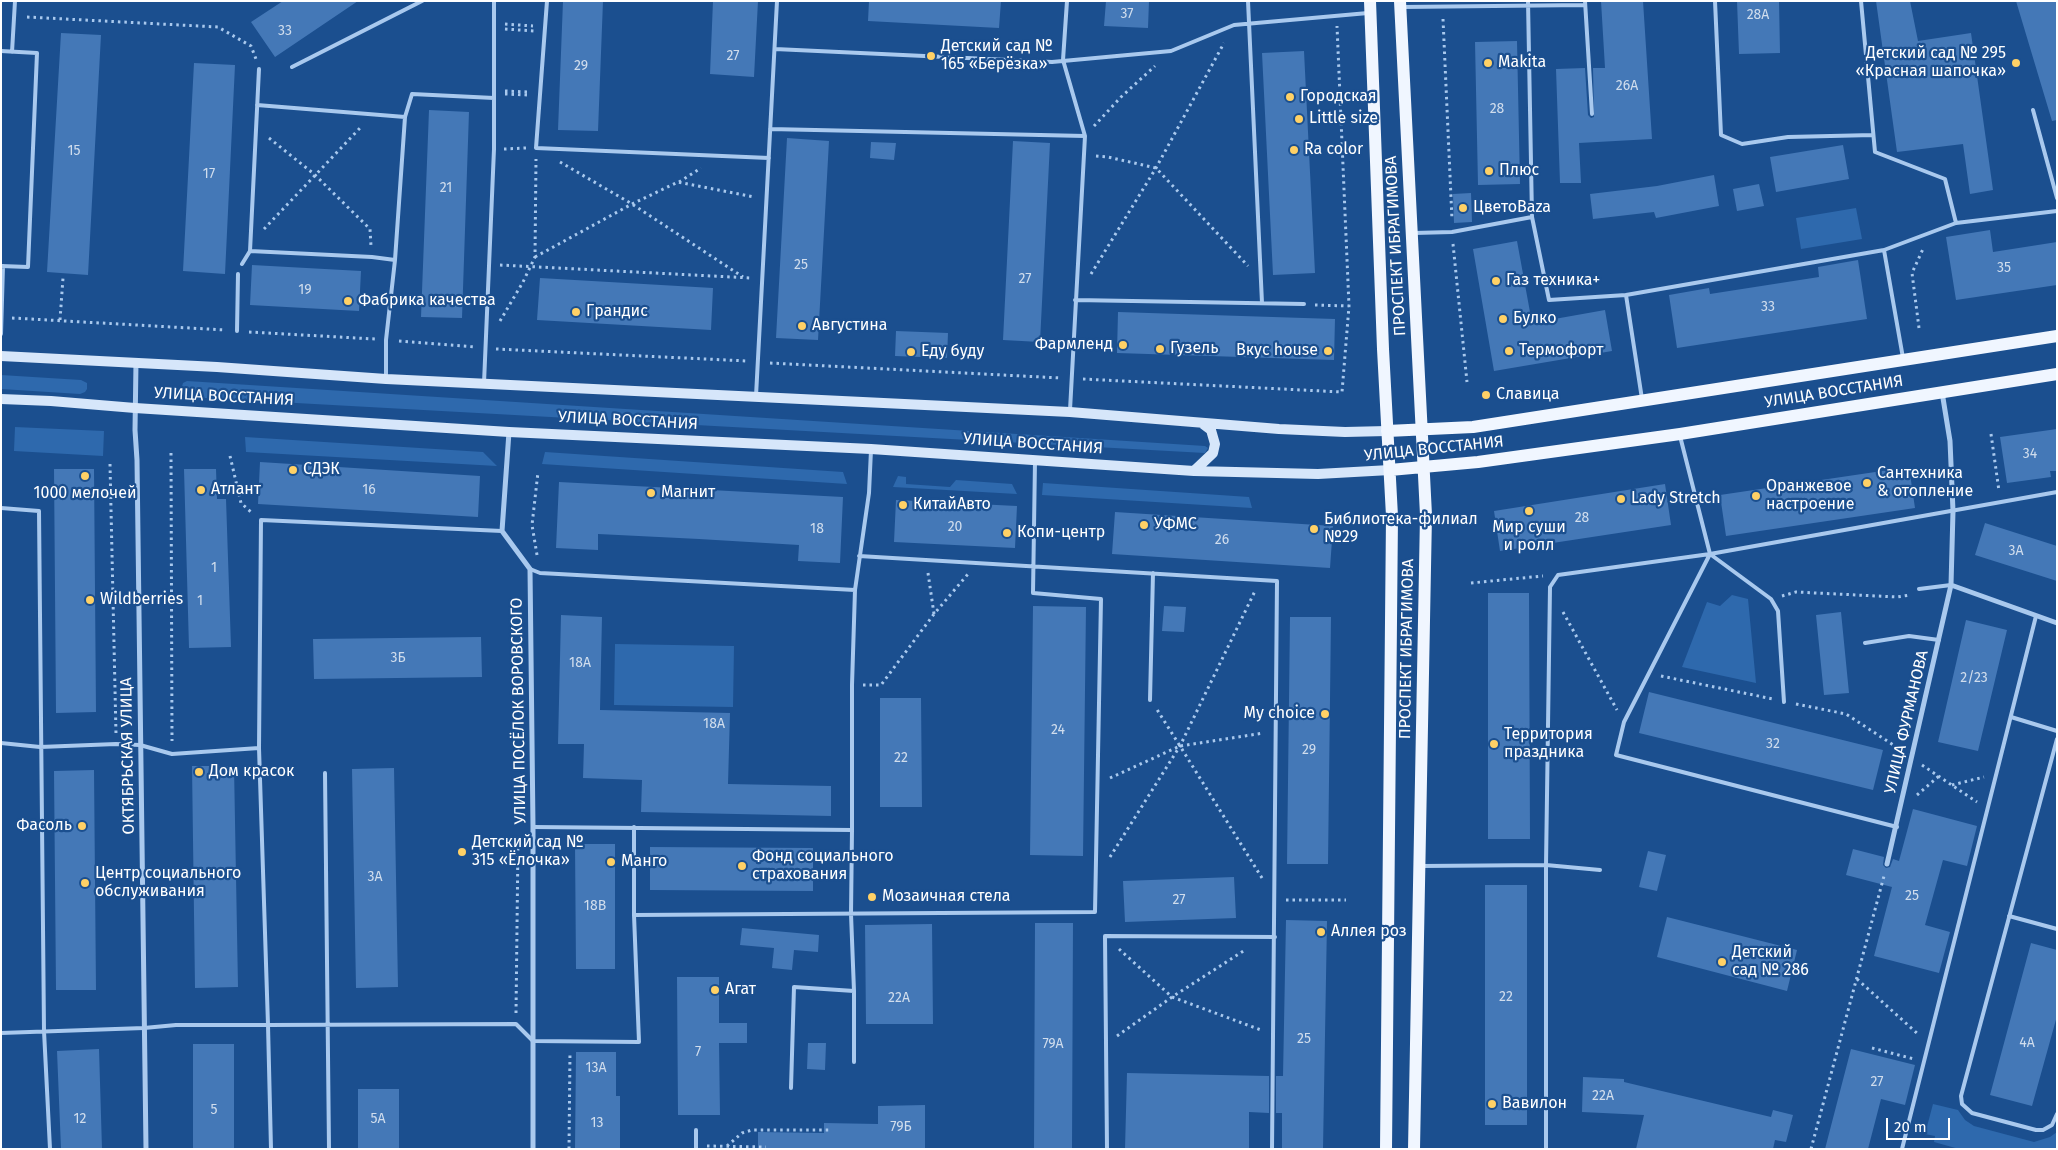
<!DOCTYPE html>
<html>
<head>
<meta charset="utf-8">
<style>
	body { margin:0 }
	#map { position:relative; width:2058px; height:1150px; overflow:hidden; background:#1b4f8f; font-family:"Fira Sans",sans-serif }
	canvas { display:block }
	.frame { position:absolute; inset:0; border:2px solid #fff; pointer-events:none }
	.scale { position:absolute; left:1886px; top:1118px; width:64px; height:22px; box-sizing:border-box; border:2px solid #fff; border-top:0; padding-left:6px; font-size:15px; line-height:18px; white-space:nowrap; color:#fff; -webkit-text-stroke:4px #1b4f8f; paint-order:stroke }
</style>
</head>
<body>
<div id="map">
<canvas width="2058" height="1150"></canvas>
<div class="frame"></div>
<div class="scale">20 m</div>
</div>
<script>
const context = document.querySelector('canvas').getContext('2d');
context.lineJoin = 'round';
function fill(path, color) {
  context.fillStyle = color;
  context.fill(path, 'evenodd');
}
function shape(rows) {
  const path = new Path2D();
  for (const r of rows) {
    path.moveTo(r[0], r[1]);
    for (let i = 2; i < r.length; i += 2) path.lineTo(r[i], r[i + 1]);
  }
  return path;
}
function stroke(path, color, width, dash) {
  context.strokeStyle = color;
  context.lineWidth = width;
  context.lineCap = dash ? 'butt' : 'round';
  context.setLineDash(dash || []);
  context.stroke(path);
}
function write(font, color, halo, rows, align = 'center') {
  context.font = font + ' "Fira Sans",sans-serif';
  context.lineWidth = 4.5;
  context.setLineDash([]);
  context.textBaseline = 'middle';
  context.strokeStyle = halo;
  context.fillStyle = color;
  for (const [text, x, y, turn = 0] of rows) {
    context.save();
    context.translate(x, y);
    context.rotate((+turn || 0) * Math.PI / 180);
    context.textAlign = isNaN(turn) ? turn : align;
    if (halo) context.strokeText(text, 0, 0);
    context.fillText(text, 0, 0);
    context.restore();
  }
}
fill(shape([
	[1856,208,1862,239,1801,249,1796,218],
	[1,375,81,380,87,383,87,389,85,392,80,394,1,389],
	[187,381,1205,446,1208,448,1205,453,187,397,182,394,181,390,183,383],
	[15,427,104,431,103,456,14,451],
	[245,437,483,452,497,466,246,452],
	[545,452,843,472,847,484,542,464],
	[898,476,906,477,906,484,950,487,956,480,1012,484,1017,494,893,487],
	[1043,483,1249,497,1252,508,1042,495],
	[1732,595,1748,599,1756,683,1682,667,1707,602,1720,606],
	[615,644,734,646,733,707,614,705],
	[1933,1104,1958,1110,1965,1120,1974,1126,2034,1142,2050,1137,2057,1132,2057,1149,1959,1149,1934,1142,1935,1136,1925,1134]
]), '#2e69ad');
fill(shape([
	[283,1,358,1,275,57,251,22],
	[563,1,603,1,598,131,558,130],
	[713,1,758,1,754,77,710,74],
	[869,1,1001,1,999,28,868,21],
	[1106,1,1149,1,1148,28,1104,26],
	[1601,1,1643,1,1652,139,1579,143,1581,183,1560,183,1556,69,1585,68,1588,115,1591,118,1594,117,1593,68,1605,68],
	[1737,1,1779,1,1780,53,1739,54],
	[1876,1,1910,1,1918,41,1971,33,1993,190,1970,194,1963,144,1897,152],
	[2016,1,2057,1,2057,120,2052,121],
	[61,33,101,35,88,275,47,272],
	[1517,41,1520,184,1478,185,1475,42],
	[1304,51,1315,273,1273,275,1262,53],
	[194,63,235,65,225,274,183,271],
	[429,110,469,112,462,318,421,317],
	[787,138,829,141,818,340,776,338],
	[1013,141,1050,143,1040,342,1003,340],
	[871,142,896,143,894,160,870,158],
	[1843,145,1849,179,1776,192,1770,157],
	[1714,175,1719,206,1656,218,1654,212,1593,219,1590,194,1657,186],
	[1759,184,1764,206,1737,211,1733,189],
	[1471,193,1472,222,1454,223,1453,194],
	[1990,230,1993,252,2057,242,2057,285,1956,300,1946,237],
	[1517,241,1532,323,1605,310,1612,351,1494,371,1473,249],
	[1858,260,1867,319,1677,348,1669,295,1709,288,1710,294,1819,277,1818,267],
	[252,265,361,271,359,311,250,305],
	[540,278,713,288,711,330,537,320],
	[1118,312,1335,319,1334,360,1117,353],
	[896,331,948,333,947,358,895,356],
	[2057,429,2057,471,2050,471,2051,477,2007,483,2000,437],
	[260,462,480,476,478,517,258,504],
	[1909,467,1915,508,1726,536,1720,495],
	[54,469,94,469,96,712,56,713],
	[184,469,216,469,217,499,226,499,231,647,189,648],
	[559,482,843,497,840,563,798,561,799,545,699,539,598,534,598,550,556,548],
	[1665,484,1671,525,1500,551,1494,511],
	[896,500,1017,506,1015,548,894,542],
	[1115,512,1333,526,1330,568,1112,554],
	[1985,523,2057,546,2057,581,1975,555],
	[1488,593,1529,593,1530,839,1488,839],
	[1033,606,1086,607,1083,856,1030,855],
	[1164,606,1186,607,1184,632,1162,631],
	[1841,612,1849,693,1824,695,1816,615],
	[561,615,602,617,600,710,730,713,728,784,831,786,831,816,641,812,642,780,583,778,584,744,558,744],
	[1290,617,1331,617,1328,864,1287,864],
	[1966,620,2007,630,1978,751,1938,742],
	[481,637,482,677,314,679,313,639],
	[1649,692,1883,750,1873,790,1639,733],
	[880,698,921,698,922,807,880,807],
	[192,766,234,766,238,987,195,988],
	[394,768,398,987,356,988,352,769],
	[94,770,96,990,56,990,54,771],
	[1913,809,1977,826,1967,866,1943,860,1925,925,1950,932,1939,973,1874,956,1892,887,1846,875,1853,849,1884,857,1883,865,1886,868,1890,867,1893,859,1899,861],
	[575,844,615,844,615,969,576,969],
	[650,847,813,848,813,891,650,890],
	[1648,851,1666,855,1657,891,1639,887],
	[1234,877,1236,918,1125,922,1123,881],
	[1485,885,1527,885,1527,1125,1485,1125],
	[1667,917,1797,950,1787,991,1657,957],
	[1286,920,1327,921,1323,1149,1282,1149,1282,1113,1276,1113,1276,1076,1283,1076],
	[1035,923,1073,923,1072,1149,1034,1149],
	[932,924,933,1024,866,1024,865,925],
	[742,928,819,935,818,952,794,950,792,970,772,968,774,948,740,945],
	[2031,943,2057,950,2057,1016,2032,1106,1990,1095],
	[677,977,719,977,719,1023,747,1023,747,1043,719,1043,720,1115,678,1115],
	[808,1043,826,1043,825,1070,807,1069],
	[193,1044,234,1044,234,1149,193,1149],
	[99,1049,102,1149,61,1149,57,1051],
	[1851,1049,1915,1065,1905,1105,1881,1099,1868,1149,1825,1149],
	[576,1052,616,1052,616,1096,620,1096,620,1149,575,1149],
	[1127,1073,1269,1076,1269,1113,1249,1112,1249,1149,1125,1149],
	[1583,1077,1624,1079,1624,1082,1771,1117,1773,1110,1793,1115,1786,1142,1775,1140,1773,1149,1636,1149,1644,1115,1582,1112],
	[358,1089,399,1089,399,1149,358,1149],
	[925,1105,925,1149,758,1149,758,1132,824,1133,824,1123,878,1124,878,1106]
]), '#4478b7');
stroke(shape([
	[27,17,218,27,251,46,256,59],
	[1443,19,1452,220],
	[505,24,533,26],
	[505,29,534,31],
	[505,91,528,92],
	[505,94,528,95],
	[1094,126,1121,97,1155,66],
	[269,138,314,174,370,229,371,246],
	[504,149,526,148],
	[1096,156,1108,157,1156,168,1248,266],
	[560,162,632,204,743,277],
	[679,182,701,168],
	[264,229,361,127],
	[1453,244,1467,382],
	[535,257,632,204,678,182,754,197],
	[500,265,751,278],
	[1091,274,1156,168,1224,43],
	[1315,305,1349,306],
	[12,318,225,330],
	[60,320,63,278],
	[500,321,523,282,535,257,536,159],
	[1919,328,1912,273,1923,249],
	[249,332,375,339],
	[399,341,475,347],
	[496,349,747,361],
	[770,363,1061,378],
	[1083,379,1342,392,1349,306,1337,26],
	[1991,434,1999,491],
	[171,453,172,741],
	[230,456,241,503,251,512],
	[110,464,116,734],
	[537,555,532,525,538,472],
	[928,573,934,614],
	[1471,583,1543,576],
	[1782,596,1796,592,1897,597,1910,595],
	[1563,612,1617,710],
	[1661,676,1773,699],
	[863,685,881,685,934,614,968,574],
	[1796,704,1846,714,1901,750],
	[1922,765,1977,802],
	[1110,778,1180,746,1156,708],
	[1952,785,1984,777],
	[1917,795,1939,776],
	[1110,857,1180,746,1255,591],
	[1262,878,1180,746,1264,733],
	[1286,900,1346,900],
	[1119,949,1172,997,1261,1030],
	[1857,979,1919,1035],
	[516,1013,518,842],
	[1117,1036,1172,997,1245,950],
	[1872,1048,1914,1059],
	[707,1146,766,1147],
	[727,1146,742,1133,752,1130,831,1130],
	[569,1149,570,1052],
	[1811,1149,1884,876]
]), '#a9c9ee', 3, [2.5, 4]);
stroke(shape([
	[547,1,536,148,769,158],
	[1248,1,1262,303],
	[1528,1,1532,217],
	[1585,1,1592,114],
	[1715,1,1721,135,1742,144,1788,137,1873,135],
	[1861,1,1875,152,1945,179,1956,223],
	[1402,7,1585,5],
	[775,49,1052,62,1171,51,1234,25,1368,13],
	[1,51,37,53,28,267,1,266],
	[12,52,15,1],
	[292,67,422,1],
	[257,105,405,117,395,260],
	[2033,110,2057,198],
	[405,117,412,94,494,98],
	[770,129,1085,136,1063,60,1067,1],
	[1414,233,1452,232,1532,217,1549,300,1626,295,1642,399],
	[1884,250,1903,358],
	[250,251,372,257,395,260,386,340,386,379],
	[242,264,250,251,259,69],
	[1626,295,1884,250,1956,223,2057,211],
	[1075,300,1304,304],
	[237,331,238,274],
	[1,334,3,266],
	[484,383,494,149,494,1],
	[756,396,777,1],
	[1070,410,1085,136],
	[1680,436,1710,554,1771,599,1778,611,1784,702],
	[1,508,39,511,44,1031,50,1149],
	[1710,554,1624,722,1616,755,1897,827],
	[859,556,1277,581,1272,1149],
	[530,569,540,573,855,590],
	[1919,589,1951,585],
	[1865,643,1909,636,1939,640],
	[1150,700,1153,573],
	[2011,717,2057,731],
	[2057,739,1961,1096,1962,1104,1972,1113,2036,1130,2043,1130,2052,1125,2057,1114],
	[1,743,40,747,116,744,140,745,172,754,259,748,268,1025,516,1024,533,1041,639,1042,634,915],
	[259,748,261,520,502,531],
	[325,773,329,1149],
	[533,827,852,830,852,685,855,590,869,493,871,450],
	[634,827,634,915,1095,912,1101,599,1033,593,1035,461],
	[852,830,851,914,854,991,854,1062],
	[1422,866,1546,865,1600,870],
	[2009,916,2057,929],
	[1,1033,144,1028,176,1025,268,1025,271,1149],
	[791,1088,794,987,854,991],
	[696,1149,696,1130],
	[1107,1149,1105,936,1275,937],
	[1546,1149,1546,865,1550,587,1558,575,1710,554,2057,492],
	[1902,1149,2036,616]
]), '#a9c9ee', 4);
stroke(shape([
	[136,363,135,430,137,460,146,1149],
	[509,432,502,531,530,569,533,827,533,1149],
	[1951,585,2057,623],
	[1887,864,1951,585,1953,511,1950,441,1942,392]
]), '#a9c9ee', 5);
stroke(shape([
	[1,356,217,367,386,379,1070,412,1279,429,1345,432,1387,431],
	[1,399,51,401,135,408,509,432,871,449,1194,471,1318,474,1390,470],
	[1194,471,1213,453,1215,444,1211,430,1203,424]
]), '#d6e6fa', 10);
stroke(shape([
	[1370,1,1383,349,1392,516,1386,1149],
	[1400,1,1426,515,1414,1149],
	[1387,431,1473,427,2057,336],
	[1390,470,1478,462,1680,434,2057,374]
]), '#f0f6ff', 12);
for (const [x, y, r, color] of [
	[931,56,5,"#ffd166"],
	[1488,63,5,"#ffd166"],
	[2016,63,5,"#ffd166"],
	[1290,97,5,"#ffd166"],
	[1299,119,5,"#ffd166"],
	[1294,150,5,"#ffd166"],
	[1489,171,5,"#ffd166"],
	[1463,208,5,"#ffd166"],
	[1496,281,5,"#ffd166"],
	[348,301,5,"#ffd166"],
	[576,312,5,"#ffd166"],
	[1503,319,5,"#ffd166"],
	[802,326,5,"#ffd166"],
	[1123,345,5,"#ffd166"],
	[1160,349,5,"#ffd166"],
	[1328,351,5,"#ffd166"],
	[1509,351,5,"#ffd166"],
	[911,352,5,"#ffd166"],
	[1486,395,5,"#ffd166"],
	[293,470,5,"#ffd166"],
	[85,476,5,"#ffd166"],
	[1867,483,5,"#ffd166"],
	[201,490,5,"#ffd166"],
	[651,493,5,"#ffd166"],
	[1756,496,5,"#ffd166"],
	[1621,499,5,"#ffd166"],
	[903,505,5,"#ffd166"],
	[1529,511,5,"#ffd166"],
	[1144,525,5,"#ffd166"],
	[1314,529,5,"#ffd166"],
	[1007,533,5,"#ffd166"],
	[90,600,5,"#ffd166"],
	[1325,714,5,"#ffd166"],
	[1494,744,5,"#ffd166"],
	[199,772,5,"#ffd166"],
	[82,826,5,"#ffd166"],
	[462,852,5,"#ffd166"],
	[611,862,5,"#ffd166"],
	[742,866,5,"#ffd166"],
	[85,883,5,"#ffd166"],
	[872,897,5,"#ffd166"],
	[1321,932,5,"#ffd166"],
	[1722,962,5,"#ffd166"],
	[715,990,5,"#ffd166"],
	[1492,1104,5,"#ffd166"]
]) {
  const dot = new Path2D();
  dot.arc(x, y, r, 0, 2 * Math.PI);
  context.fillStyle = color;
  context.fill(dot);
  stroke(dot, '#1b4f8f', 2);
}
write('14px', '#d0dded', null, [
	["37",1127,14],
	["28А",1758,15],
	["33",285,31],
	["27",733,56],
	["29",581,66],
	["26А",1627,86],
	["28",1497,109],
	["15",74,151],
	["17",209,174],
	["21",446,188],
	["25",801,265],
	["35",2004,268],
	["27",1025,279],
	["19",305,290],
	["33",1768,307],
	["34",2030,454],
	["16",369,490],
	["28",1582,518],
	["20",955,527],
	["18",817,529],
	["26",1222,540],
	["3А",2016,551],
	["1",214,568],
	["1",200,601],
	["3Б",398,658],
	["18А",580,663],
	["2/23",1974,678],
	["18А",714,724],
	["24",1058,730],
	["32",1773,744],
	["29",1309,750],
	["22",901,758],
	["3А",375,877],
	["25",1912,896],
	["27",1179,900],
	["18В",595,906],
	["22",1506,997],
	["22А",899,998],
	["25",1304,1039],
	["4А",2027,1043],
	["79А",1053,1044],
	["7",698,1052],
	["13А",596,1068],
	["27",1877,1082],
	["22А",1603,1096],
	["5",214,1110],
	["12",80,1119],
	["5А",378,1119],
	["13",597,1123],
	["79Б",901,1127]
]);
write('16px', '#fff', '#1b4f8f', [
	["Детский сад №",941,47],
	["165 «Берёзка»",941,65],
	["Детский сад № 295",2006,54,"right"],
	["«Красная шапочка»",2006,72,"right"],
	["Makita",1498,63],
	["Городская",1300,97],
	["Little size",1309,119],
	["Ra color",1304,150],
	["Плюс",1499,171],
	["ЦветоBaza",1473,208],
	["Газ техника+",1506,281],
	["Фабрика качества",358,301],
	["Грандис",586,312],
	["Булко",1513,319],
	["Августина",812,326],
	["Фармленд",1113,345,"right"],
	["Гузель",1170,349],
	["Вкус house",1318,351,"right"],
	["Термофорт",1519,351],
	["Еду буду",921,352],
	["Славица",1496,395],
	["СДЭК",303,470],
	["Сантехника",1877,474],
	["& отопление",1877,492],
	["Оранжевое",1766,487],
	["настроение",1766,505],
	["Атлант",211,490],
	["Магнит",661,493],
	["1000 мелочей",85,494,"center"],
	["Lady Stretch",1631,499],
	["КитайАвто",913,505],
	["Библиотека-филиал",1324,520],
	["№29",1324,538],
	["УФМС",1154,525],
	["Мир суши",1529,528,"center"],
	["и ролл",1529,546,"center"],
	["Копи-центр",1017,533],
	["Wildberries",100,600],
	["My choice",1315,714,"right"],
	["Территория",1504,735],
	["праздника",1504,753],
	["Дом красок",209,772],
	["Фасоль",72,826,"right"],
	["Детский сад №",472,843],
	["315 «Ёлочка»",472,861],
	["Фонд социального",752,857],
	["страхования",752,875],
	["Манго",621,862],
	["Центр социального",95,874],
	["обслуживания",95,892],
	["Мозаичная стела",882,897],
	["Аллея роз",1331,932],
	["Детский",1732,953],
	["сад № 286",1732,971],
	["Агат",725,990],
	["Вавилон",1502,1104]
], 'left');
write('16px', '#fff', '#1b4f8f', [
	["ПРОСПЕКТ ИБРАГИМОВА",1396,246,-93],
	["УЛИЦА ВОССТАНИЯ",1834,392,-9],
	["УЛИЦА ВОССТАНИЯ",224,397,3],
	["УЛИЦА ВОССТАНИЯ",628,421,3],
	["УЛИЦА ВОССТАНИЯ",1033,444,4],
	["УЛИЦА ВОССТАНИЯ",1434,449,-6],
	["ПРОСПЕКТ ИБРАГИМОВА",1407,649,-89],
	["УЛИЦА ПОСЁЛОК ВОРОВСКОГО",519,711,-91],
	["УЛИЦА ФУРМАНОВА",1907,722,-77],
	["ОКТЯБРЬСКАЯ УЛИЦА",128,756,-91]
]);
</script>
</body>
</html>
